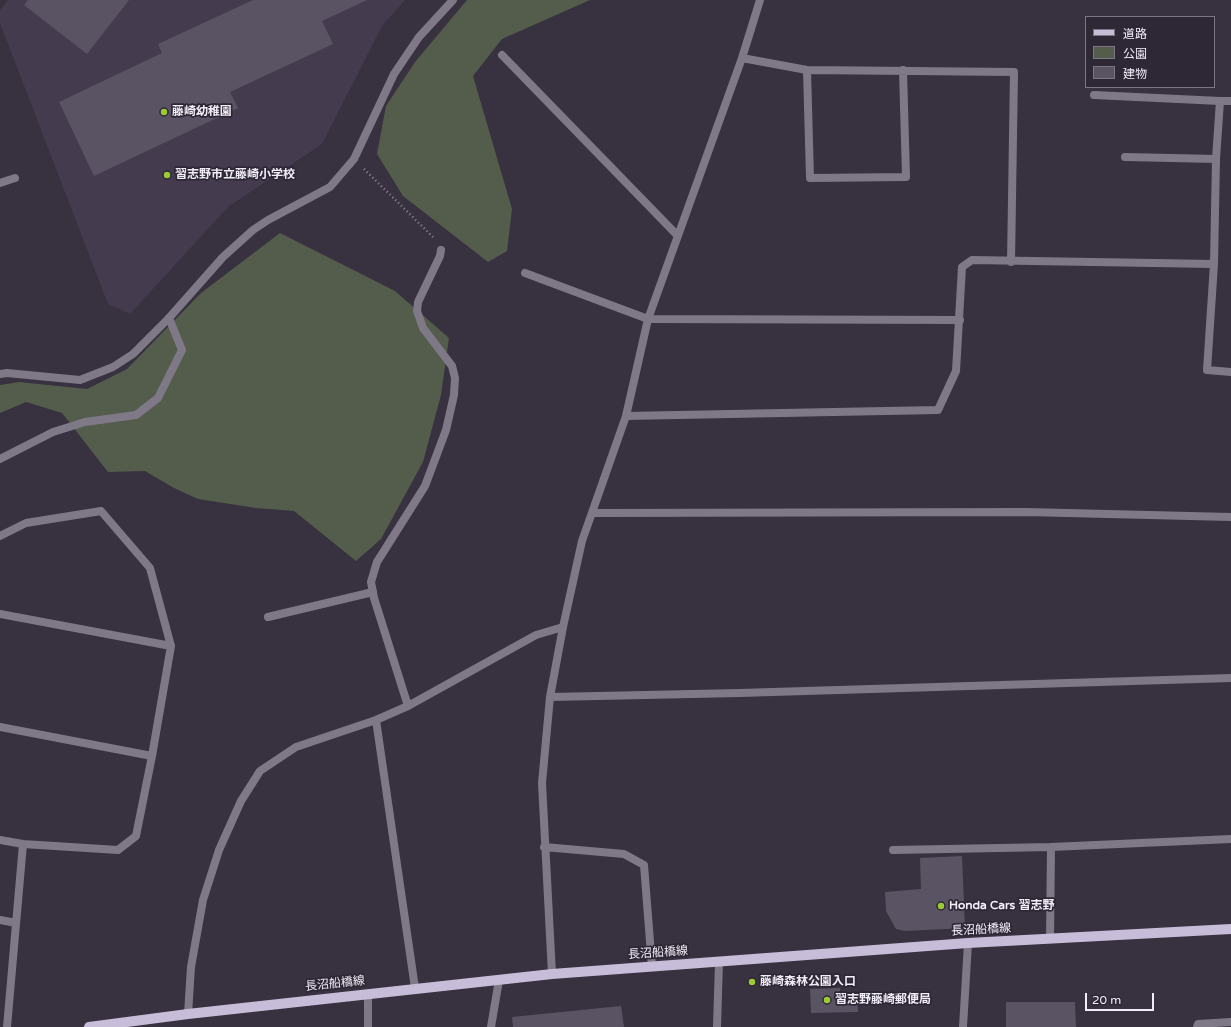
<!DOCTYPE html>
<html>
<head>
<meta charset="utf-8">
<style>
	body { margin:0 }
	#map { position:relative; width:1231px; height:1027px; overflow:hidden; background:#383140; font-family:"Varela Round","Noto Sans JP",sans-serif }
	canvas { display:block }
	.legend { position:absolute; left:1085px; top:16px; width:130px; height:72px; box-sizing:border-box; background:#2e2736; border:1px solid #7c7683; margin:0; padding:5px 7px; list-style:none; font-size:12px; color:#f1edf7 }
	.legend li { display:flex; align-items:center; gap:8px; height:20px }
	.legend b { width:20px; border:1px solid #7c7683 }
	.scale { position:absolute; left:1085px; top:993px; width:69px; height:18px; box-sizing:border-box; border:2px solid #f1edf7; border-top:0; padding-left:5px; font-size:12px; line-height:14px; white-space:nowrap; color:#f1edf7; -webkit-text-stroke:3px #2e2736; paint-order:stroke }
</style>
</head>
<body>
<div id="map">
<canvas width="1231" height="1027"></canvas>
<ul class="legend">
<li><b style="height:5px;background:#c8bdd8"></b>道路</li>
<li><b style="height:11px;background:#545c4b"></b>公園</li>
<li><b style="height:11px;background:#5a5363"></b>建物</li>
</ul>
<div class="scale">20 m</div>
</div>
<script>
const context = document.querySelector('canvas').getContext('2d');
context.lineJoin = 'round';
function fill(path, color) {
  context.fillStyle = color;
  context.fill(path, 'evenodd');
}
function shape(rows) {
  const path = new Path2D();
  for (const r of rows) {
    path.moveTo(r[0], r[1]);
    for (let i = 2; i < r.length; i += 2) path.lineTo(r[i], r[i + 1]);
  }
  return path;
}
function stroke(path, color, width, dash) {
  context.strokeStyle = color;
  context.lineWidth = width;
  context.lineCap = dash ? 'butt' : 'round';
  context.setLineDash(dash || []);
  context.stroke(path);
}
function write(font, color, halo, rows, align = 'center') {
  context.font = font + ' "Varela Round","Noto Sans JP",sans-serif';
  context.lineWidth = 3.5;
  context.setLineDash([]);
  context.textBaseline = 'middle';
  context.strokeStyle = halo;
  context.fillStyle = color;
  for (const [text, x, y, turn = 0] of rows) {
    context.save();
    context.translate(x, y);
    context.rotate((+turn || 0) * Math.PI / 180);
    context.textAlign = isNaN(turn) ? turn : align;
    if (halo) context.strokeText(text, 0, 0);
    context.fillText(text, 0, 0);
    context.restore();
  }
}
fill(shape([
	[8,0,405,0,382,26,322,144,228,207,130,314,108,304,0,23,0,10]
]), '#443b4f');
fill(shape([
	[467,0,590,0,502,39,473,76,512,209,507,251,488,262,403,196,377,154,386,106,415,62],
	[280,233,395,291,449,338,441,395,423,462,381,539,356,561,294,511,256,508,198,499,174,488,145,471,108,472,62,413,26,402,0,413,0,385,19,382,87,389,127,369,201,293]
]), '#545c4b');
fill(shape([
	[28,0,129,0,87,54,24,5],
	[253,0,367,0,322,21,333,44,230,92,238,108,94,176,59,102,162,53,158,44],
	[962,856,965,928,905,931,896,929,886,911,885,892,921,889,920,858],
	[840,988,840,996,857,996,858,1012,811,1013,810,989],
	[1006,1002,1075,1002,1076,1027,1006,1027],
	[621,1006,624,1027,513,1027,512,1017]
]), '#5a5363');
stroke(shape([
	[364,169,433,237]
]), '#908a97', 2.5, [1, 3]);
stroke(shape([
	[1094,95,1220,101],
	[1125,157,1216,159],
	[0,183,15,178],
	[525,273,648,319,960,320],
	[268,617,373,592],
	[368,994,368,1027],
	[1197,1027,1198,1024,1231,1022]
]), '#7f7987', 8);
stroke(shape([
	[502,55,677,235],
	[742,58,807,70,1014,72,1011,262],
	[807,70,810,178,906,177,903,70],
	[1231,101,1220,101,1216,159,1214,264,1207,370,1231,372],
	[626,416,938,410,956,371,962,267,972,260,1214,264],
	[0,459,53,432,85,422,136,415,158,398,182,350,169,318],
	[593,513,1026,512,1231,517],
	[0,536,26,523,101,511,150,568,171,646,152,756,136,836,118,850,23,844,0,840],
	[0,614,171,646],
	[550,697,740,693,1231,678],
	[408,706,374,598,371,582,377,562,425,486,446,430,454,395,455,378,452,366,423,328,417,311,418,302,440,256,441,250],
	[0,727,152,756],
	[544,847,624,854,644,865,652,967],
	[893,850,1051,847],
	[0,920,16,923],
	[1050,939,1051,847,1231,839],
	[552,974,542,783,550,697,563,627,582,541,626,416,648,319,742,58,760,0],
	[415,988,376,720,408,706,536,635,563,627],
	[188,1014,191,967,203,900,219,850,241,801,260,771,296,747,376,720],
	[7,1027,23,844],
	[491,1027,499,980],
	[717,1027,719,962],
	[963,1027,968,943]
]), '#7f7987', 8);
stroke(shape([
	[0,374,7,373,80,380,113,367,133,354,169,318,223,257,253,230,268,220,330,187,354,159,394,74,419,37,453,0]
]), '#7f7987', 8);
stroke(shape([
	[89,1027,188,1014,552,974,968,943,1231,929]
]), '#c8bdd8', 10);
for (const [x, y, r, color] of [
	[164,112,4,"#99cb36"],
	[167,175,4,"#99cb36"],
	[941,906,4,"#99cb36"],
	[752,982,4,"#99cb36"],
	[827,1000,4,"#99cb36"]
]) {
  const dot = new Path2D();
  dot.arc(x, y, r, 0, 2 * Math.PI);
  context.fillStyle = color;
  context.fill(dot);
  stroke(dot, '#2e2736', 1.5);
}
write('bold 12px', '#f1edf7', '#2e2736', [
	["藤崎幼稚園",172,112],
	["習志野市立藤崎小学校",175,175],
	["Honda Cars 習志野",949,906],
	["藤崎森林公園入口",760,982],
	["習志野藤崎郵便局",835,1000]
], 'left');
write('12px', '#f1edf7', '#2e2736', [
	["長沼船橋線",981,930,-3],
	["長沼船橋線",658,953,-4],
	["長沼船橋線",335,984,-6]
]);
</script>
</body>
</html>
